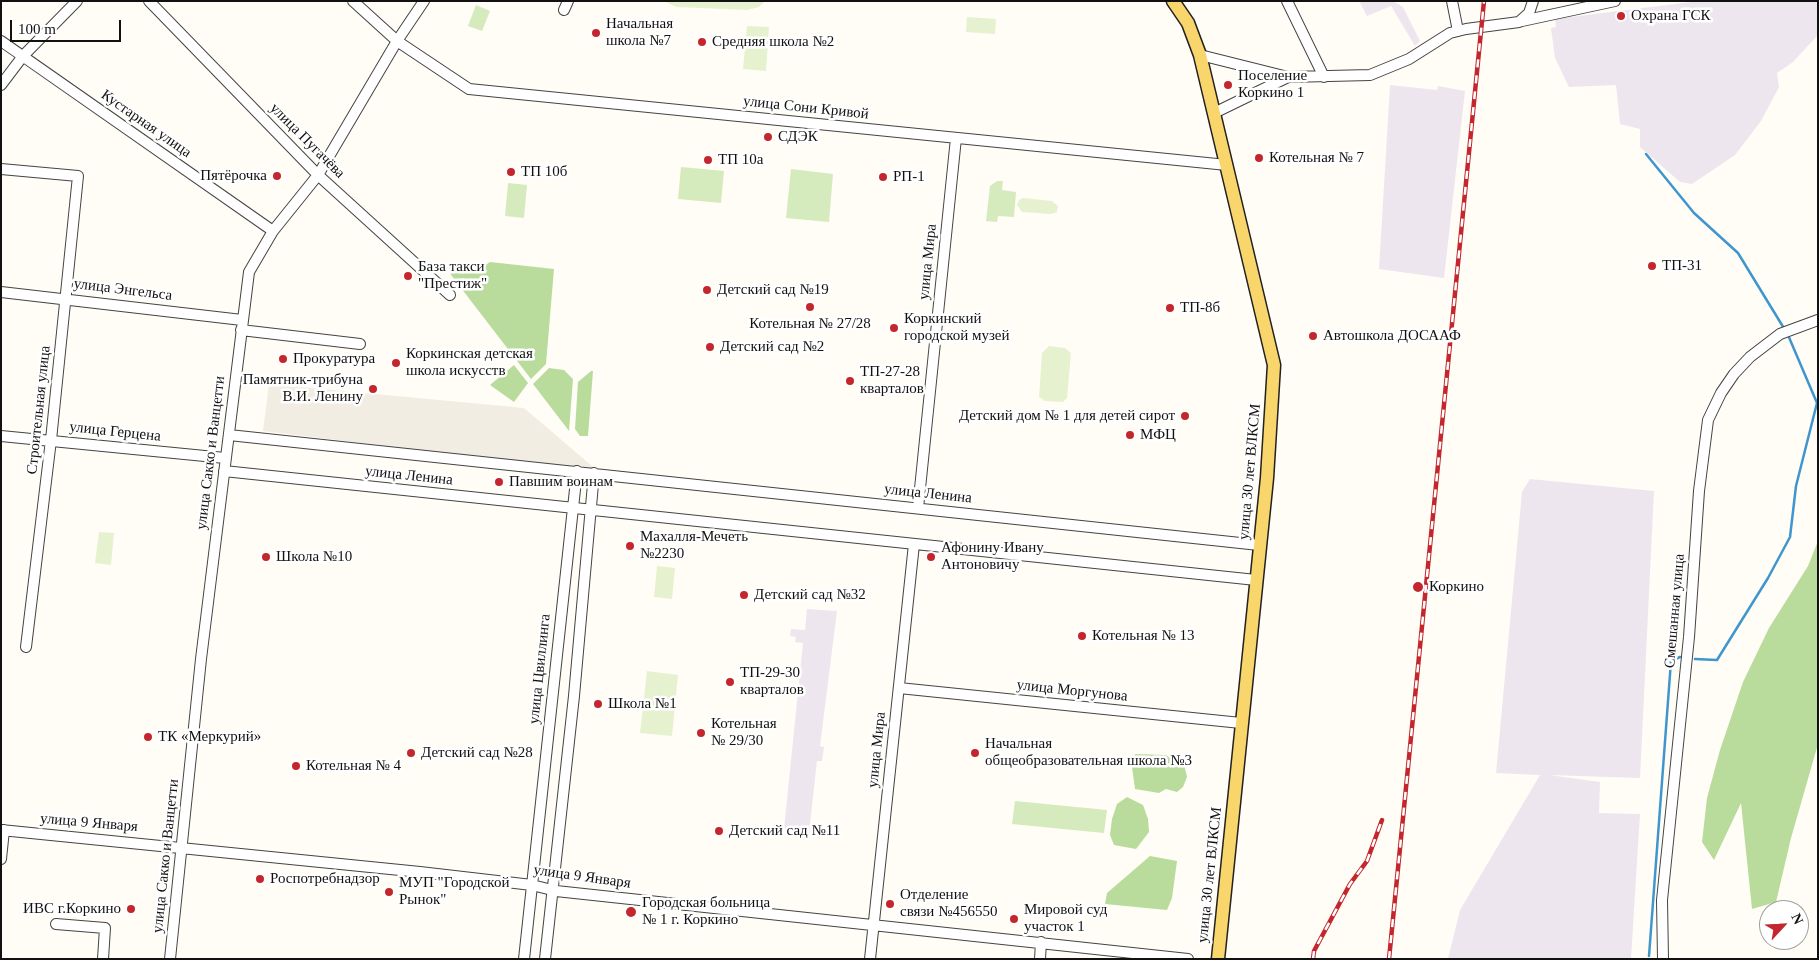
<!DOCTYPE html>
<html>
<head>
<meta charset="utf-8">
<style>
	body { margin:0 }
	#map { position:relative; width:1819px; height:960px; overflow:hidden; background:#fffdf5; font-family:Georgia,serif }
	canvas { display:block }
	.frame { position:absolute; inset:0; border:2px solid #111; pointer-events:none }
	.north { position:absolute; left:1759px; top:900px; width:50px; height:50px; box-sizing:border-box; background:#fff; border:1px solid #a0a0a0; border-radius:50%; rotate:65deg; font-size:14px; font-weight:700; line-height:20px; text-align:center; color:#111 }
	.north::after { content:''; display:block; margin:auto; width:18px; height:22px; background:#c4262e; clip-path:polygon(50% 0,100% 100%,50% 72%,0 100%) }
	.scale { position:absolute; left:10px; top:20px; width:111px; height:22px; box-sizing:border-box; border:2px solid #111; border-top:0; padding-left:6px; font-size:15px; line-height:18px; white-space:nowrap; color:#111; -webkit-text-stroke:4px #fff; paint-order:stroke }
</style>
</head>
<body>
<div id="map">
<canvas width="1819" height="960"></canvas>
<div class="frame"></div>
<div class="north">N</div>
<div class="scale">100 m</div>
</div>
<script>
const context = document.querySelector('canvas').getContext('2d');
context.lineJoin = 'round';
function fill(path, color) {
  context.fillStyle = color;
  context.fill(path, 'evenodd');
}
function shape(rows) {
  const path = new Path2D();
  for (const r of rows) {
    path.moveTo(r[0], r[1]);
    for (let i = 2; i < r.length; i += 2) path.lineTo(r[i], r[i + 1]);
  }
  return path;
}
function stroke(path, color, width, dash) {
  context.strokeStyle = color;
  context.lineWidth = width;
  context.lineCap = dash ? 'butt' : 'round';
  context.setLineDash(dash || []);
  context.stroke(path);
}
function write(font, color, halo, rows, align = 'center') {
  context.font = font + ' Georgia,serif';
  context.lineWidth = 5;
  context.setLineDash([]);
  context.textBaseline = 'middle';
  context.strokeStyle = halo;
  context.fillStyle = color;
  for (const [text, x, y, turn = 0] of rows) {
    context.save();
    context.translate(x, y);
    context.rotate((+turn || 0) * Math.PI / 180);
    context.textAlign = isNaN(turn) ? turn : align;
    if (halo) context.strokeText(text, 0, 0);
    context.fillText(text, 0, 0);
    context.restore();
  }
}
fill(shape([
	[1359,1,1393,1,1403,7,1420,41,1415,46,1391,6,1367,16],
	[1699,1,1818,1,1818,35,1793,62,1777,73,1779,87,1761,121,1735,155,1692,184,1680,182,1640,147,1640,129,1620,124,1616,85,1569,87,1555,58,1551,28,1556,27,1555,19],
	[1390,85,1437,90,1438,86,1465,91,1444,278,1379,269],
	[1530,479,1654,491,1640,778,1549,775,1600,782,1599,813,1640,814,1631,959,1448,959,1460,910,1540,775,1496,773,1522,492],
	[807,609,837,611,820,746,824,747,822,761,817,761,809,833,784,829,803,643,795,642,796,637,790,636,791,629,805,630]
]), '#eee6ef');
fill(shape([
	[476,5,490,11,482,31,468,26],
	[681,167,724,171,721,203,678,199],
	[791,169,833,174,829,222,786,218],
	[997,181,1003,181,1002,190,1016,192,1014,217,998,216,997,222,986,221,990,186],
	[508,183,527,185,524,218,505,216],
	[1015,801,1107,810,1104,833,1012,824]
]), '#d5ebbd');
fill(shape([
	[490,262,554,269,546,364,531,379,451,275,448,265,482,267],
	[514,365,528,383,514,402,490,385],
	[549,368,564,370,573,379,569,431,533,384],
	[591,371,593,371,588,436,580,436,575,429,578,382],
	[1818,541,1818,744,1791,838,1776,902,1752,909,1741,803,1714,860,1702,842,1707,798,1720,750,1743,682,1769,628,1808,566],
	[1135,754,1165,755,1184,764,1187,777,1183,787,1177,792,1166,789,1159,793,1135,789,1132,767],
	[1127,797,1143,805,1148,819,1149,832,1136,849,1114,845,1110,835,1112,819,1117,804],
	[1150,856,1177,861,1172,898,1167,910,1105,904,1107,893]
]), '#b9dc9c');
fill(shape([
	[664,1,765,1,759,7,747,10,676,7],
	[967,17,996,19,995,34,966,32],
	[747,26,769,27,766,71,743,69],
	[1023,198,1052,201,1058,206,1057,212,1051,214,1022,212,1017,205,1019,200],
	[1049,346,1065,348,1071,353,1067,398,1063,402,1045,401,1039,397,1042,353],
	[99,532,114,533,111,565,95,563],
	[657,566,675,568,672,599,654,597],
	[647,671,678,675,672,736,640,733]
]), '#e6f2cf');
fill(shape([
	[269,384,524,408,599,472,263,431]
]), '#f1ede2');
stroke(shape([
	[1646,154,1694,213,1738,253,1785,330],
	[1695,659,1717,660,1768,578,1790,537,1796,486,1817,403,1788,335],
	[1649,956,1671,661,1680,657]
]), '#3f96cf', 2.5);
const minor = shape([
	[149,1,318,175,450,295],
	[353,1,397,41,469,89,1227,165],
	[1287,1,1324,77],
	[1452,1,1458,31],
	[564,10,568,1],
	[1522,21,1615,1],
	[1,41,273,231],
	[1200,55,1288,77,1370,75,1409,59,1450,33,1466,29,1519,22,1529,13,1533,1],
	[1,85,23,56,77,1],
	[1214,113,1288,77],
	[1,169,78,176,51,440,26,647],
	[1,292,242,320],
	[241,330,360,344],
	[229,435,1259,545],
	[1,436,225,458],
	[224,471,1256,580],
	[918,508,956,138],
	[899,688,1241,723],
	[1,830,420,872,532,885,556,891,1188,959],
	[1,859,4,830],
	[56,924,105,928,103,959],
	[170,959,201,659,249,272,273,231,318,175,397,41,424,1],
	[524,959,577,471],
	[545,959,574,696,594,473],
	[870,959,914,544],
	[1040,959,1041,942],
	[1663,959,1662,900,1689,637,1699,491,1708,420,1721,393,1734,374,1750,357,1780,334,1818,320]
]);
const major = shape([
	[1173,1,1188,23,1200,55,1274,365,1267,478,1218,959]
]);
stroke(minor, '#444', 12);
stroke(major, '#222', 15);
stroke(minor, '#fff', 10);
stroke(major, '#f9d66b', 12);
const rail = shape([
	[1313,959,1314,951,1350,884,1367,861,1382,820],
	[1389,959,1484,1]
]);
stroke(rail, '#c4262e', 4.5);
stroke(rail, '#fff', 2.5, [8]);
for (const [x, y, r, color] of [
	[1621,16,5,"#c4262e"],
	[596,33,5,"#c4262e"],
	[702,42,5,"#c4262e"],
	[1228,85,5,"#c4262e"],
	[768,137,5,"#c4262e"],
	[1259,158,5,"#c4262e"],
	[708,160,5,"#c4262e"],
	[511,172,5,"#c4262e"],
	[277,176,5,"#c4262e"],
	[883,177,5,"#c4262e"],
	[1652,266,5,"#c4262e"],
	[408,276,5,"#c4262e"],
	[707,290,5,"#c4262e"],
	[810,307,5,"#c4262e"],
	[1170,308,5,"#c4262e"],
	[894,328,5,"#c4262e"],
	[1313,336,5,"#c4262e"],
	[710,347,5,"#c4262e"],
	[283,359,5,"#c4262e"],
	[396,363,5,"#c4262e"],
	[850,381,5,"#c4262e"],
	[373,389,5,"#c4262e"],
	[1185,416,5,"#c4262e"],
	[1130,435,5,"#c4262e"],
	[499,482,5,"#c4262e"],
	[630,546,5,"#c4262e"],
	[266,557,5,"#c4262e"],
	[931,557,5,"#c4262e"],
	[1418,587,6,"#c4262e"],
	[744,595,5,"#c4262e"],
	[1082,636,5,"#c4262e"],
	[730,682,5,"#c4262e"],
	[598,704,5,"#c4262e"],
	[701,733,5,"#c4262e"],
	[148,737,5,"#c4262e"],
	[411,753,5,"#c4262e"],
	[975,753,5,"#c4262e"],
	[296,766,5,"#c4262e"],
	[719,831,5,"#c4262e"],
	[260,879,5,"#c4262e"],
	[389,892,5,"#c4262e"],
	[890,904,5,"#c4262e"],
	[131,909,5,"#c4262e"],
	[631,912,6,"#c4262e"],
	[1014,919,5,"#c4262e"]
]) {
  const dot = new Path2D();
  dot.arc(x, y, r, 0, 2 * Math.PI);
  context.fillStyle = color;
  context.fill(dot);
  stroke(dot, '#fff', 2);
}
write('15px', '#111', '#fff', [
	["Охрана ГСК",1631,16],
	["Начальная",606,24],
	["школа №7",606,41],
	["Средняя школа №2",712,42],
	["Поселение",1238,76],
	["Коркино 1",1238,93],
	["СДЭК",778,137],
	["Котельная № 7",1269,158],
	["ТП 10а",718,160],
	["ТП 10б",521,172],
	["Пятёрочка",267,176,"right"],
	["РП-1",893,177],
	["ТП-31",1662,266],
	["База такси",418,267],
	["\"Престиж\"",418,284],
	["Детский сад №19",717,290],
	["ТП-8б",1180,308],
	["Коркинский",904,319],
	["городской музей",904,336],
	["Котельная № 27/28",810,324,"center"],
	["Автошкола ДОСААФ",1323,336],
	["Детский сад №2",720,347],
	["Коркинская детская",406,354],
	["школа искусств",406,371],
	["Прокуратура",293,359],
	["ТП-27-28",860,372],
	["кварталов",860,389],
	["Памятник-трибуна",363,380,"right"],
	["В.И. Ленину",363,397,"right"],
	["Детский дом № 1 для детей сирот",1175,416,"right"],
	["МФЦ",1140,435],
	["Павшим воинам",509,482],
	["Махалля-Мечеть",640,537],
	["№2230",640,554],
	["Афонину Ивану",941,548],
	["Антоновичу",941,565],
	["Школа №10",276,557],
	["Коркино",1429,587],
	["Детский сад №32",754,595],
	["Котельная № 13",1092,636],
	["ТП-29-30",740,673],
	["кварталов",740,690],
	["Школа №1",608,704],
	["Котельная",711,724],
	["№ 29/30",711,741],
	["ТК «Меркурий»",158,737],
	["Начальная",985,744],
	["общеобразовательная школа №3",985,761],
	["Детский сад №28",421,753],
	["Котельная № 4",306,766],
	["Детский сад №11",729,831],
	["Роспотребнадзор",270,879],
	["МУП \"Городской",399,883],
	["Рынок\"",399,900],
	["Отделение",900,895],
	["связи №456550",900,912],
	["Городская больница",642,903],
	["№ 1 г. Коркино",642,920],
	["ИВС г.Коркино",121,909,"right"],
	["Мировой суд",1024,910],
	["участок 1",1024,927]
], 'left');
write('15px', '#111', '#fff', [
	["улица Сони Кривой",806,108,6],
	["Кустарная улица",146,124,35],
	["улица Пугачёва",307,141,45],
	["улица Мира",928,262,-84],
	["улица Энгельса",123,290,7],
	["Строительная улица",39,410,-84],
	["улица Герцена",115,432,6],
	["улица Сакко и Ванцетти",211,453,-83],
	["улица 30 лет ВЛКСМ",1250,472,-85],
	["улица Ленина",409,476,6],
	["улица Ленина",928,494,6],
	["Смешанная улица",1675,611,-85],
	["улица Цвиллинга",540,669,-84],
	["улица Моргунова",1072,691,6],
	["улица Мира",877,750,-84],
	["улица 9 Января",89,823,5],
	["улица Сакко и Ванцетти",166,856,-84],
	["улица 30 лет ВЛКСМ",1210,875,-84],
	["улица 9 Января",582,877,8]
]);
</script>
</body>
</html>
